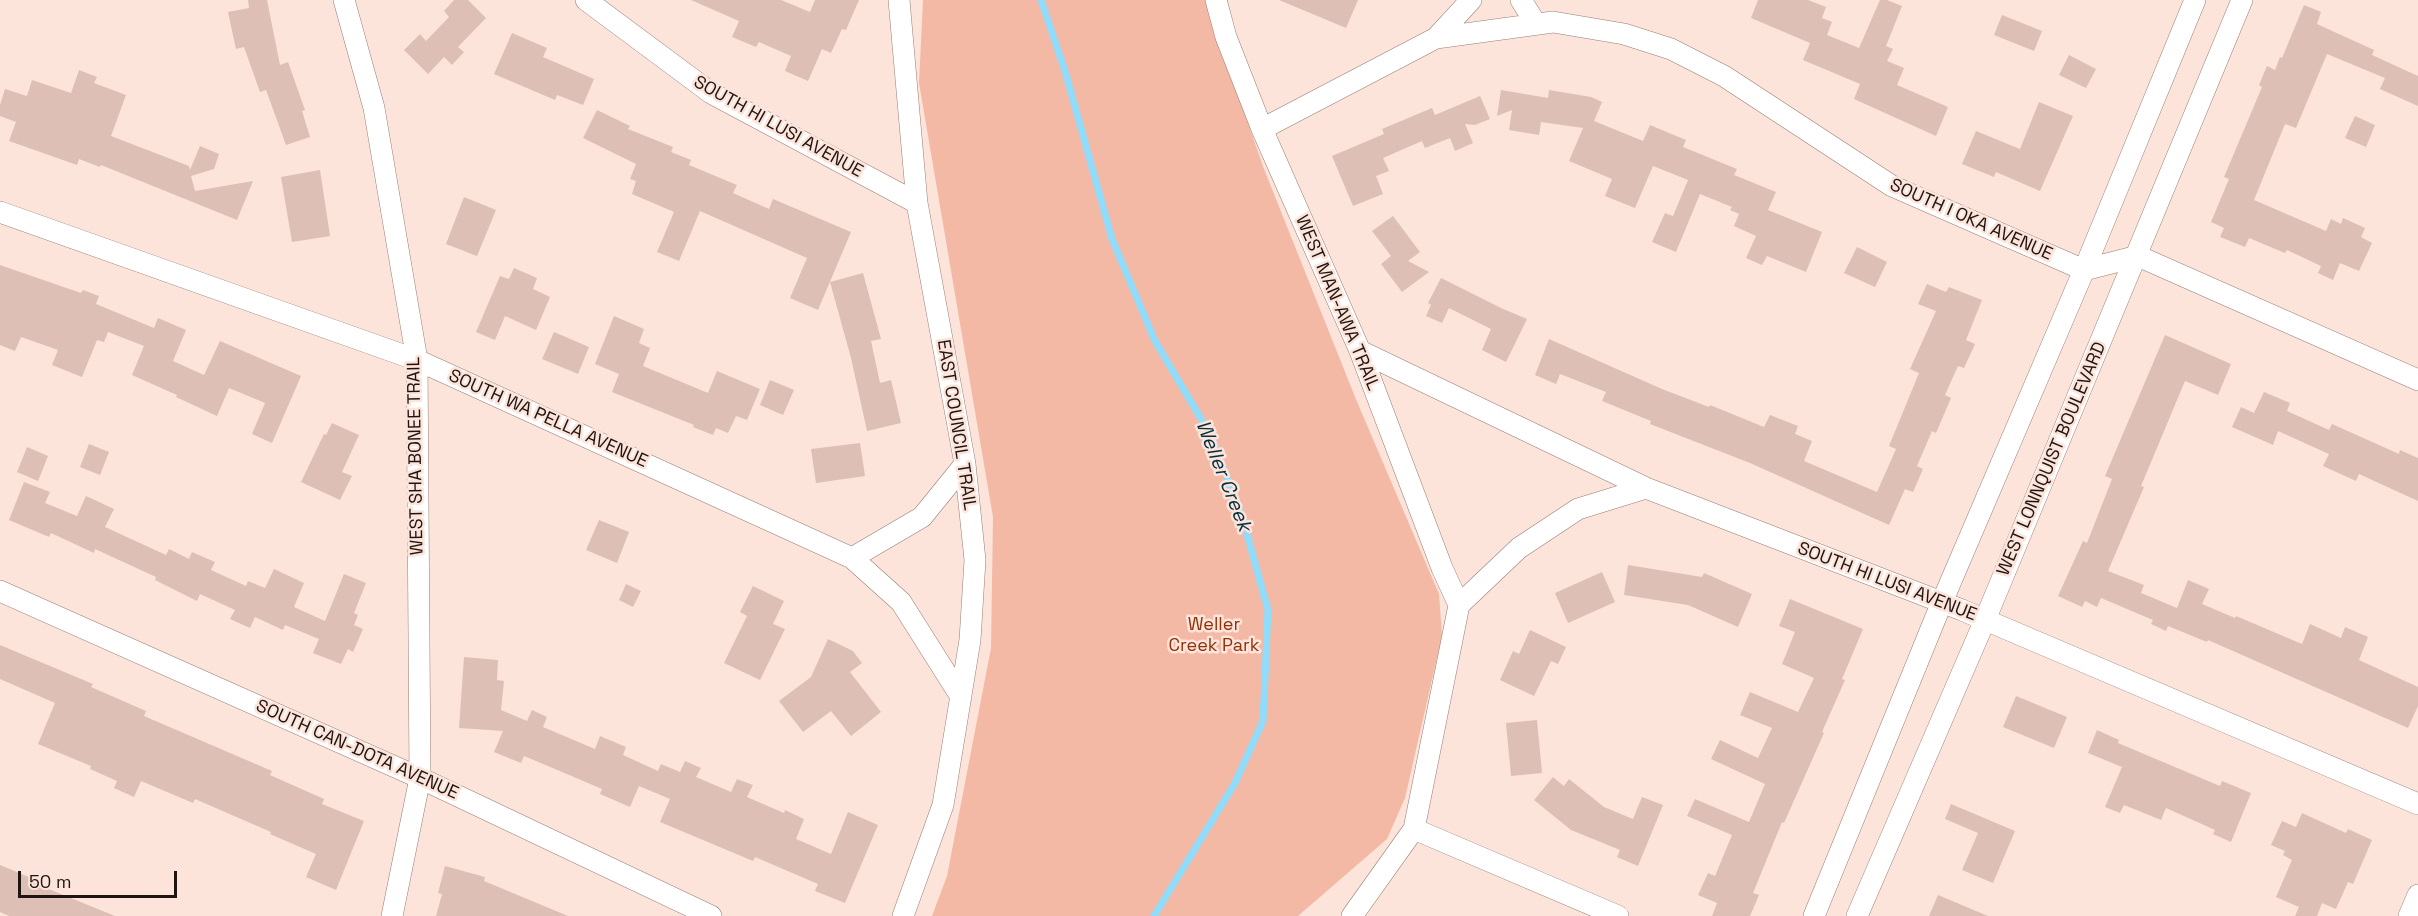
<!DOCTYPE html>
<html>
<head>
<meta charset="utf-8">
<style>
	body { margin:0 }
	#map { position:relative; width:2418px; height:916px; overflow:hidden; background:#fce4db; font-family:"Space Grotesk",sans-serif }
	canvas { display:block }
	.scale { position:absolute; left:18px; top:871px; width:159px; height:27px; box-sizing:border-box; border:3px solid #1e1410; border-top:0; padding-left:8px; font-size:18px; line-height:21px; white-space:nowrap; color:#1e1410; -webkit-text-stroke:4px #fce4db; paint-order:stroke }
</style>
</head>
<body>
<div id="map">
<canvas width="2418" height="916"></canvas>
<div class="scale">50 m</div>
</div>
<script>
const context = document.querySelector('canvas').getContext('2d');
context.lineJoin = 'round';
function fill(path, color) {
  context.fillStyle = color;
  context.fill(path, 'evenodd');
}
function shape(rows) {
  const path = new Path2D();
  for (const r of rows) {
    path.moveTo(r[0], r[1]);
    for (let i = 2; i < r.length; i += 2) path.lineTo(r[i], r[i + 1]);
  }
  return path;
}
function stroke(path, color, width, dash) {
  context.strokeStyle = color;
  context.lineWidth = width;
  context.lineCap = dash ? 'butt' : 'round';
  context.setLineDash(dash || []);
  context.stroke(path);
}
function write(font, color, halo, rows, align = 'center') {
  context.font = font + ' "Space Grotesk",sans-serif';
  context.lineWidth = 5;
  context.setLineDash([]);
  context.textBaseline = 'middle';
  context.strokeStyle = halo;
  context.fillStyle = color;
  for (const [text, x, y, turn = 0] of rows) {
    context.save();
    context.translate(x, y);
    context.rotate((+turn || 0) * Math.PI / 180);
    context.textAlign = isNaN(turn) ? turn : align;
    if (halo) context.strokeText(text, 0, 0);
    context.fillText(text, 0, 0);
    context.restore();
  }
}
fill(shape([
	[923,0,1205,0,1264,169,1355,397,1439,594,1442,636,1405,798,1387,839,1298,916,932,916,947,876,991,648,993,517,919,83]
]), '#f3b9a5');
stroke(shape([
	[1041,0,1065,71,1112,239,1155,341,1210,434,1242,516,1268,610,1263,721,1235,783,1154,916]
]), '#91dbfb', 7);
fill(shape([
	[248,0,267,0,280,65,288,62,305,110,302,111,310,137,286,145,266,90,260,92,244,47,236,49,228,12,249,8],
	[454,0,468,0,486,18,458,47,464,52,452,65,444,57,428,74,404,50,420,34,426,41,449,17,444,11],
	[691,0,781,0,810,12,815,0,859,0,846,30,842,29,831,53,822,49,808,81,785,71,791,56,759,42,756,47,732,37,739,21],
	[1279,0,1358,0,1346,28],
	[1758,0,1808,0,1826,7,1822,18,1832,22,1827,35,1859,48,1880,0,1887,0,1902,6,1886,46,1893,49,1887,61,1904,68,1897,85,1948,107,1936,136,1854,99,1860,84,1803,60,1810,43,1751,18],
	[2304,5,2321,12,2317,24,2374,50,2372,55,2418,76,2418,106,2380,89,2385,78,2327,54,2296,128,2285,124,2254,200,2326,231,2331,219,2341,224,2343,218,2365,228,2361,237,2372,243,2359,271,2340,263,2333,280,2318,273,2321,266,2287,250,2285,253,2249,238,2245,247,2220,237,2224,228,2211,222,2229,179,2224,177,2262,87,2259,85,2267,66,2275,70,2280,57,2282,58],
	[2002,15,2042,31,2034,51,1994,35],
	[512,33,547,48,543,57,594,79,583,105,557,95,555,100,494,74],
	[2069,55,2096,69,2086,88,2059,75],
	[79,70,97,77,94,83,126,95,111,136,189,166,190,170,200,146,219,154,214,169,191,176,195,191,253,181,237,220,101,165,100,167,79,159,77,165,9,141,16,122,0,116,0,105,5,89,27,96,32,80,71,93],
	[1501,90,1548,98,1549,90,1591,97,1602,102,1594,121,1643,141,1650,125,1686,140,1683,147,1737,169,1734,175,1776,192,1768,210,1822,232,1806,272,1767,256,1762,265,1746,258,1756,236,1734,226,1739,214,1730,210,1732,207,1700,194,1676,252,1652,242,1665,213,1673,216,1688,180,1653,166,1635,208,1605,196,1612,179,1569,161,1583,128,1541,122,1539,135,1509,130,1512,110,1497,116],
	[1480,96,1490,119,1475,125,1465,124,1473,143,1455,151,1450,138,1425,148,1422,141,1383,158,1389,171,1376,176,1383,194,1353,206,1332,156,1384,134,1382,129,1432,108,1435,115],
	[2039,102,2073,116,2040,191,1996,172,1994,177,1962,164,1976,131,2020,149],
	[597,110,630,126,628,129,673,147,671,152,691,160,689,165,737,185,733,193,769,209,773,199,851,232,818,310,790,298,807,258,700,211,679,261,657,252,674,212,632,194,636,181,630,179,636,164,583,138],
	[2355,116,2375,125,2366,147,2345,138],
	[320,170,330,236,292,242,281,177],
	[464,197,496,210,477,256,446,244],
	[1393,216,1420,252,1408,261,1429,272,1402,292,1381,264,1391,256,1372,231],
	[1857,247,1887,262,1875,287,1844,273],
	[0,265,81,293,83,290,99,296,96,304,154,328,158,318,186,330,173,361,204,375,220,341,301,376,272,443,252,434,265,403,229,388,217,416,176,397,177,395,132,375,144,346,108,332,104,342,97,340,82,377,52,365,58,350,21,337,15,351,0,345],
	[514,268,537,278,533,289,550,297,536,330,505,316,495,340,476,332,500,276,509,279],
	[863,273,881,339,871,341,880,383,891,380,901,423,867,431,851,358,830,282],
	[1441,278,1501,308,1527,319,1506,362,1482,350,1491,329,1449,308,1442,323,1426,316,1431,305,1428,303],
	[1927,284,1946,292,1949,287,1982,300,1966,340,1975,344,1964,368,1958,366,1945,395,1951,398,1936,433,1932,431,1917,466,1923,469,1913,492,1905,489,1889,525,1750,463,1650,424,1651,421,1602,401,1606,392,1560,374,1556,384,1535,375,1549,339,1662,389,1709,407,1710,405,1764,427,1770,415,1798,426,1795,434,1812,441,1804,461,1877,492,1896,449,1889,446,1919,373,1910,369,1936,311,1918,304],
	[614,316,644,329,639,343,650,348,643,366,708,393,717,371,760,389,747,420,736,416,728,433,716,428,713,435,693,427,694,425,612,392,619,374,595,364],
	[554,332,589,347,578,374,542,359],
	[2165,335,2231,364,2218,395,2185,381,2141,486,2144,487,2108,571,2144,585,2141,593,2177,608,2188,580,2209,589,2202,604,2235,618,2236,616,2302,644,2310,624,2341,638,2345,627,2368,637,2359,660,2418,687,2418,706,2408,728,2208,640,2207,642,2168,626,2166,631,2151,624,2153,620,2101,598,2097,607,2085,601,2082,607,2058,596,2083,541,2087,543,2112,479,2105,476],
	[770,380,794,390,783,415,760,405],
	[2264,392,2290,403,2287,411,2329,430,2332,424,2399,454,2400,450,2418,458,2418,501,2359,474,2356,481,2323,466,2329,454,2278,431,2273,445,2232,427,2241,407,2254,413],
	[332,423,359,435,342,472,352,476,340,500,301,482,324,434,326,435],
	[860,443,865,476,816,483,811,449],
	[89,444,109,452,100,475,80,467],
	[27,447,48,456,38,481,17,472],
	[24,482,50,492,45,503,77,516,86,496,114,509,105,527,166,555,169,549,189,559,192,552,215,562,211,570,246,586,248,581,265,588,274,569,304,583,294,607,325,621,344,574,366,583,354,613,358,615,354,625,363,629,353,652,348,649,341,664,313,653,319,639,285,625,283,630,255,617,250,628,230,619,235,610,200,594,197,601,155,580,156,577,95,549,94,553,51,533,49,537,9,520],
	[599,520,629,532,617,563,586,550],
	[1628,565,1702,577,1704,573,1752,594,1738,627,1688,605,1624,595],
	[1602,572,1615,602,1568,623,1555,593],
	[626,584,641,591,633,607,619,600],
	[753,586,784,601,773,624,785,629,760,680,724,663,747,616,740,612],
	[1790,599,1863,629,1842,679,1845,680,1822,732,1824,733,1784,823,1782,822,1753,893,1759,895,1750,916,1712,916,1717,903,1698,895,1708,873,1715,876,1732,835,1687,816,1695,799,1749,822,1765,784,1711,759,1720,740,1758,758,1772,728,1740,715,1750,692,1798,712,1814,678,1782,664,1795,632,1779,626],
	[1530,630,1566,647,1558,664,1551,661,1534,696,1500,680,1513,651,1519,654],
	[828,639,853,651,862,663,850,672,881,712,851,736,831,711,803,732,779,701,811,677],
	[0,645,93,684,91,687,146,711,144,716,272,771,270,775,324,799,322,804,364,821,336,890,306,877,316,854,270,834,271,832,195,799,193,803,141,781,134,797,114,788,117,781,90,769,91,766,38,744,55,703,0,679],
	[464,657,498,660,497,680,504,681,501,710,527,721,532,710,547,717,543,727,595,749,600,736,626,747,623,755,658,771,661,764,680,772,685,761,701,768,696,777,731,792,737,779,753,785,747,797,784,813,785,810,804,819,796,839,831,854,848,812,878,825,845,903,815,891,818,884,755,857,753,861,660,822,670,799,639,786,630,807,600,794,602,789,555,769,524,756,521,763,494,752,503,731,459,728],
	[2016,696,2067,717,2054,748,2003,727],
	[1537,720,1542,773,1511,776,1506,723],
	[2097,730,2119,740,2118,743,2220,786,2222,781,2251,793,2231,842,2213,834,2215,830,2166,808,2161,820,2124,805,2120,813,2105,807,2122,767,2088,753],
	[1553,777,1564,786,1569,779,1604,807,1633,819,1642,797,1663,805,1638,866,1617,857,1620,850,1571,830,1534,800],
	[1951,804,2015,831,1993,883,1962,870,1978,833,1945,819],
	[2302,813,2346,833,2348,829,2372,840,2353,884,2348,882,2336,909,2322,903,2317,916,2295,916,2299,907,2276,897,2292,860,2283,855,2285,851,2271,845,2282,821,2296,827],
	[0,865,31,878,29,881,115,916,9,916,0,912],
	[445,866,485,877,484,881,568,916,436,916,442,894,438,893],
	[1938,895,1988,916,1929,916]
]), '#ddbfb5');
const minor = shape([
	[344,0,374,108,417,360,420,778,392,916],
	[586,0,711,93,917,203],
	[899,0,917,203,965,464,975,560,970,640,943,805,903,916],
	[1216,0,1226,37,1262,129,1360,351,1442,568,1459,605],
	[1521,0,1536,24],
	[1436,38,1553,22,1624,34,1671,49,1724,76,1892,186,2084,270,2138,256,2418,380],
	[1262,129,1436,38,1471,0],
	[0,212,417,360,852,558,901,602,961,697],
	[1360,351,1646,488,1962,610,2418,804],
	[852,558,922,517,965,464],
	[0,591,420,778,711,916],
	[1414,829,1618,916],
	[1352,916,1414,829,1459,605,1519,548,1578,509,1646,488],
	[1814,916,1942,602,2084,270,2195,0],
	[1857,916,1985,620,2242,0],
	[2409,916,2418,895]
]);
stroke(minor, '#987d73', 22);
stroke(minor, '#fff', 21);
write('18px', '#1e1410', '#fce4db', [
	["SOUTH HI LUSI AVENUE",778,127,29],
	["SOUTH I OKA AVENUE",1971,220,24],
	["WEST MAN-AWA TRAIL",1337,303,67],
	["SOUTH WA PELLA AVENUE",548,419,24],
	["EAST COUNCIL TRAIL",956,425,81],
	["WEST SHA BONEE TRAIL",416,456,-91],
	["WEST LONNQUIST BOULEVARD",2052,459,-67],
	["SOUTH HI LUSI AVENUE",1887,582,21],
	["SOUTH CAN-DOTA AVENUE",357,750,24]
]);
write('18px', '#903108', '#fce4db', [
	["Weller",1214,625],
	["Creek Park",1214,646]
]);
write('italic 20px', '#002f3f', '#fce4db', [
	["Weller Creek",1223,476,68]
]);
</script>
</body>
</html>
